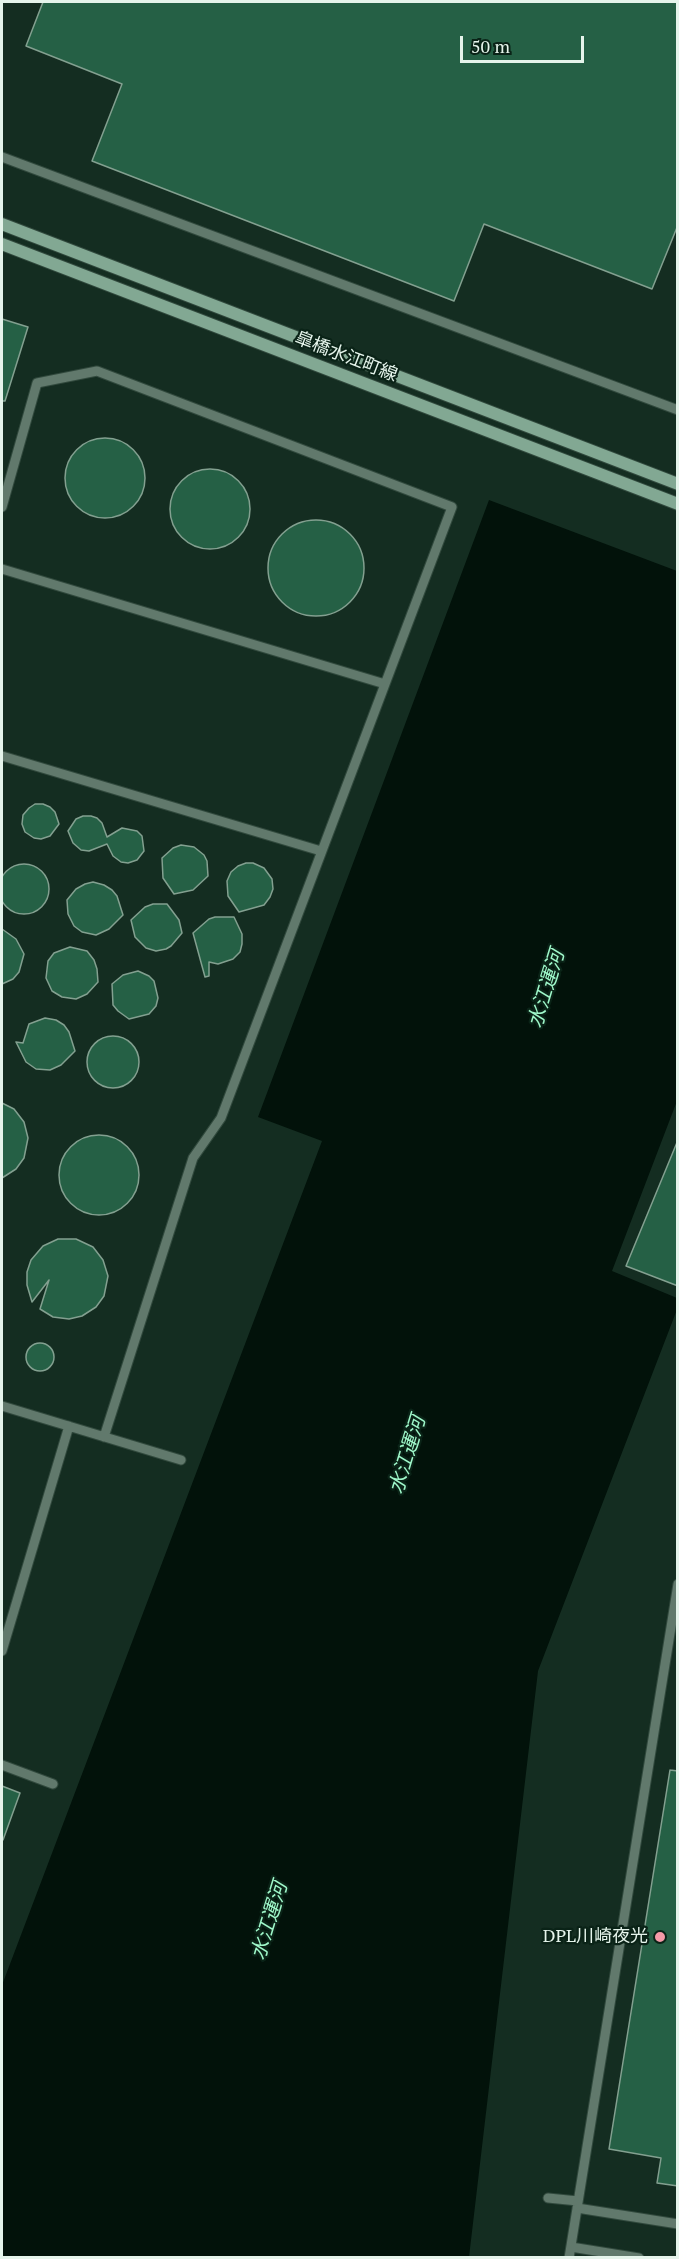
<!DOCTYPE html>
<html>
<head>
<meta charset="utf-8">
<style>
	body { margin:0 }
	#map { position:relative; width:679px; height:2259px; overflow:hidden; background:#142d21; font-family:"PT Serif",serif }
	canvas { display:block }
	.frame { position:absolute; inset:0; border:3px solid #e5f4eb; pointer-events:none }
	.scale { position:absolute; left:460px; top:36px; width:124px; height:27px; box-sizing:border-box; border:3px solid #e5f4eb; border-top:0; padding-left:8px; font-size:18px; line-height:21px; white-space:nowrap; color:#e5f4eb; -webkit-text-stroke:4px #0a2317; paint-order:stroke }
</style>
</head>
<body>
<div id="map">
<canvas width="679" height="2259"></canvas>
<div class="frame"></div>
<div class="scale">50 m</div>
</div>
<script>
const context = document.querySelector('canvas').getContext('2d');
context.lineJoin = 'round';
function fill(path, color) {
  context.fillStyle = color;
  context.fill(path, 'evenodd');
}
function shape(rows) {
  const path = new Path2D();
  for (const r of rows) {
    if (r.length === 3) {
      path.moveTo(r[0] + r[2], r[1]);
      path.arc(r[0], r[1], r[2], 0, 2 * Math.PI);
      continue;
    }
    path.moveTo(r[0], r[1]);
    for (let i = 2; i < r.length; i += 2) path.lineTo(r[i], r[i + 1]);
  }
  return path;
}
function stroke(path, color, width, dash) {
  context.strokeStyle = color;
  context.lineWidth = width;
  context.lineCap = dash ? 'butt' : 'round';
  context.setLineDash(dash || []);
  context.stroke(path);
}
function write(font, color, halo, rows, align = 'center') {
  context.font = font + ' "PT Serif","Noto Sans JP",serif';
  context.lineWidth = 4.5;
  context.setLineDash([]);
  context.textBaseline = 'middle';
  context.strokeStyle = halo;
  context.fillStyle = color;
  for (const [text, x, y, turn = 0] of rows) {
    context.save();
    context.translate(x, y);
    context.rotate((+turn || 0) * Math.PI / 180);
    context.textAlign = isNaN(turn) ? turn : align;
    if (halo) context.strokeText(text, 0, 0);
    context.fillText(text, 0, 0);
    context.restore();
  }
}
fill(shape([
	[489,500,677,571,677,1101,612,1271,677,1298,678,1307,538,1671,469,2257,2,2257,2,1985,322,1141,258,1117]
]), '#02120a');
const building = shape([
	[43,2,678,2,678,225,652,289,484,224,454,301,92,161,122,84,26,46,43,2],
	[2,319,28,327,5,401,2,401,2,319],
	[105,478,40],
	[210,509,40],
	[316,568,48],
	[35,804,43,804,50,807,55,812,59,824,50,836,41,839,34,838,25,832,22,824,23,815,29,808,35,804],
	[83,816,91,816,97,818,102,823,107,837,122,828,137,831,142,836,144,851,137,860,128,863,121,862,113,856,107,844,89,851,81,850,73,843,68,831,76,819,83,816],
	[181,845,194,847,204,855,207,861,208,876,193,890,174,894,163,878,162,858,173,848,181,845],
	[246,863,253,863,264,868,272,879,273,889,270,897,264,905,239,912,228,896,227,881,231,872,238,866,246,863],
	[24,889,25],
	[93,882,104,885,112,890,117,896,123,915,109,929,96,935,82,932,74,926,68,914,67,900,76,889,85,884,93,882],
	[153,904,167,904,179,920,182,933,171,946,166,949,156,951,146,948,135,937,131,920,145,907,153,904],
	[215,917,234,917,242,934,242,944,240,952,233,959,218,964,209,962,209,976,205,977,193,933,209,919,215,917],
	[2,929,16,939,24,954,19,972,13,979,2,984,2,929],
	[70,947,87,951,94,960,97,969,98,982,87,994,76,999,62,997,52,991,46,978,48,961,54,953,70,947],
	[138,971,149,976,154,981,158,998,156,1006,149,1014,129,1019,118,1011,113,1005,112,984,123,975,138,971],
	[45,1018,56,1020,64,1025,69,1032,75,1051,61,1065,50,1070,36,1069,26,1062,16,1042,23,1043,29,1024,45,1018],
	[113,1062,26],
	[2,1103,14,1109,24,1122,28,1138,24,1158,16,1169,2,1178,2,1103],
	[99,1175,40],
	[678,1140,678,1286,626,1266,678,1140],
	[58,1239,76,1239,93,1247,103,1260,108,1276,104,1296,96,1307,82,1316,69,1319,53,1317,40,1309,49,1280,32,1302,27,1285,27,1272,31,1260,43,1246,58,1239],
	[40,1357,14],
	[670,1770,678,1771,678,2186,657,2183,661,2158,609,2149,670,1770],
	[2,1786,20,1793,3,1840,2,1840,2,1786]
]);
fill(building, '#256045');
stroke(building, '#83a090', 1.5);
const lane = shape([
	[2,157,678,410],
	[2,507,37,383,97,371,452,507,221,1118,193,1158,104,1437],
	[2,569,385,684],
	[2,756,321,851],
	[2,1406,181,1460],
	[2,1651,69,1426],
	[2,1765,53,1784],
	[548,2198,578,2201],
	[577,2208,678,2224],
	[571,2247,639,2258],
	[569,2258,678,1584]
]);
const secondary = shape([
	[2,224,678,484],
	[2,244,678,504]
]);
stroke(lane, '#31493d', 11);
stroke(secondary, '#31493d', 14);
stroke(lane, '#61796c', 9);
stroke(secondary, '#82a893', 12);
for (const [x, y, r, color] of [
	[660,1937,6,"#f39aa7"]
]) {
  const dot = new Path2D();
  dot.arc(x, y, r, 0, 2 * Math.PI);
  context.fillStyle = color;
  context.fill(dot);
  stroke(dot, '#0a2317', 2);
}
write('18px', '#e5f4eb', '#0a2317', [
	["皐橋水江町線",346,357,21]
]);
write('18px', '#e5f4eb', '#0a2317', [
	["DPL川崎夜光",648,1937]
], 'right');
write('italic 20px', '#9ff8ca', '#0a2317', [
	["水江運河",547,989,-73],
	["水江運河",408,1455,-73],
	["水江運河",270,1921,-73]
]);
</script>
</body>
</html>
